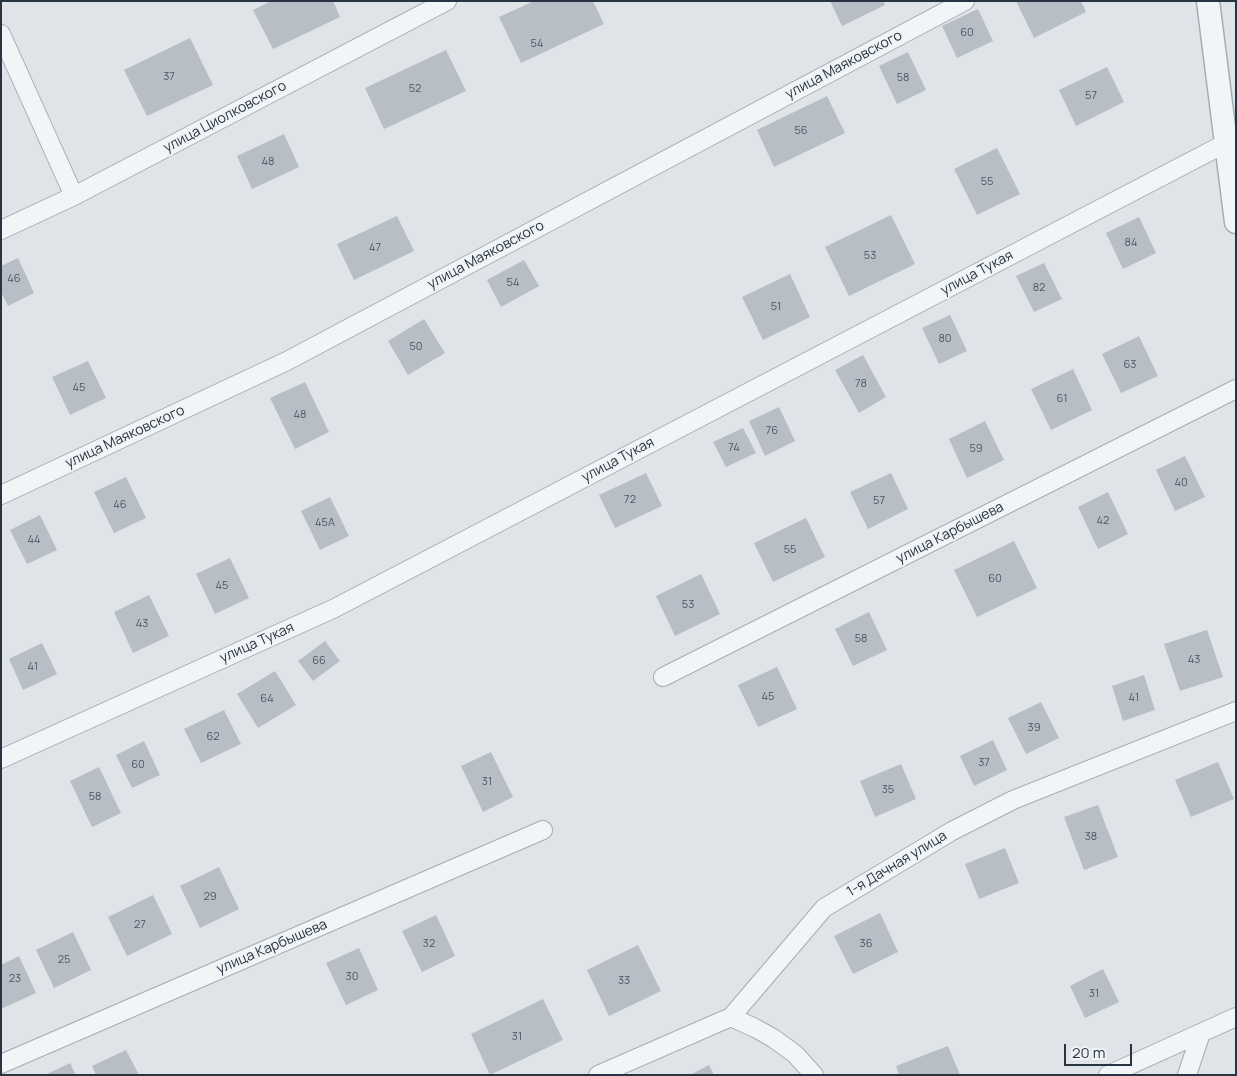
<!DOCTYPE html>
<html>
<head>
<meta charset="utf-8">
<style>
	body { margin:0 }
	#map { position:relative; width:1237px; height:1076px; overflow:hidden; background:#e0e4e9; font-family:Manrope,sans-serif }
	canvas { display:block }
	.frame { position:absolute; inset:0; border:2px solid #283441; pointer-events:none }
	.scale { position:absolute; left:1064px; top:1044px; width:68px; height:22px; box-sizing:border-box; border:2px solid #283441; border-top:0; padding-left:6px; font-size:15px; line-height:18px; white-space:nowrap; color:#283441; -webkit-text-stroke:4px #eff3f6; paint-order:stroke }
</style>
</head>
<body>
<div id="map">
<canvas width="1237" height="1076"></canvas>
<div class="frame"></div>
<div class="scale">20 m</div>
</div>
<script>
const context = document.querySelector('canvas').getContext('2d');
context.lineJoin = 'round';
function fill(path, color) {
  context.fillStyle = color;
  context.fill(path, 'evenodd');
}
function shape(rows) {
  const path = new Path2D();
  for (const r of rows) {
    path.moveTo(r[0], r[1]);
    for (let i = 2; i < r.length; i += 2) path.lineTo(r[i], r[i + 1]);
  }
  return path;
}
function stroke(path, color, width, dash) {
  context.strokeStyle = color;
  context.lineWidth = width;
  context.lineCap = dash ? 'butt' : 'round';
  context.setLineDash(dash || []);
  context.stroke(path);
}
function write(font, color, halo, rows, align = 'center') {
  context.font = font + ' Manrope,sans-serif';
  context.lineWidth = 4;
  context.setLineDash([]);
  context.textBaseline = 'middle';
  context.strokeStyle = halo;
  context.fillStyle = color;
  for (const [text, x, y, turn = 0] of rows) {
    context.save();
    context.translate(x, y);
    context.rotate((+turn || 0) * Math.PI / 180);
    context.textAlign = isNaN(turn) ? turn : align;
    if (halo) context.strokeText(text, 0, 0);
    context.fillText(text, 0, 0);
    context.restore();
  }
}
fill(shape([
	[271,1,333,1,340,17,273,49,253,10],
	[534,1,593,1,604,24,521,63,499,17],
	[830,1,883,1,885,5,842,26],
	[1016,1,1081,1,1086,12,1034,38],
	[978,9,993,41,957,58,942,26],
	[190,38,213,85,147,116,124,70],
	[446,50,466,91,384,129,365,88],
	[908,52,926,90,897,104,879,66],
	[1107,67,1124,102,1076,126,1059,90],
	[827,96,845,133,774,167,757,130],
	[284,134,299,167,252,189,237,156],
	[997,148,1020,194,977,215,954,169],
	[891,215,915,264,849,296,825,247],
	[397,216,414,251,354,280,337,244],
	[1139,217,1156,253,1123,269,1106,233],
	[18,258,34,293,8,306,1,292,1,266],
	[524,260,539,286,501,307,487,280],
	[1044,263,1062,299,1034,312,1016,276],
	[790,274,810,317,763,340,742,297],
	[950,315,967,351,939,364,922,328],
	[424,319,445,353,408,375,388,341],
	[1139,336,1158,376,1121,393,1102,354],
	[863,355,886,397,859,413,835,370],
	[88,361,106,398,70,415,52,377],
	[1073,369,1092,410,1051,430,1031,389],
	[305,382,329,432,295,449,270,398],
	[779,407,795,441,765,456,749,421],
	[985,421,1004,460,967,478,949,439],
	[743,428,756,453,726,467,713,442],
	[1185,456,1205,497,1175,511,1156,470],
	[646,473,662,506,615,528,599,495],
	[891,473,908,509,868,529,850,492],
	[126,477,146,518,114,533,94,492],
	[1108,492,1128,534,1098,549,1078,507],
	[330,497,349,536,320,550,301,511],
	[40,515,57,550,27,564,10,530],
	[806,518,825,557,773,582,754,543],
	[1014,541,1037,588,977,617,954,570],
	[230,558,249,598,215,614,196,574],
	[701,574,720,614,675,636,656,596],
	[149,595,169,636,133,653,114,612],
	[869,612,887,650,853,666,835,629],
	[1207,630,1223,677,1180,691,1164,644],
	[325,641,340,661,313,681,298,661],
	[42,643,57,674,23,690,9,659],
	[777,667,797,709,758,727,738,685],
	[275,671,296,705,258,728,237,694],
	[1144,675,1155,710,1123,721,1112,686],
	[1041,702,1059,738,1026,754,1008,718],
	[224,710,241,744,201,763,184,729],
	[993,740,1007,770,974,786,960,756],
	[144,741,160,775,132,788,116,755],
	[491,752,513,797,483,812,461,766],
	[1218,762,1234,799,1191,817,1175,780],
	[901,764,916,799,875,817,860,781],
	[99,767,121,813,92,827,70,781],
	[1098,805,1118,857,1084,870,1064,817],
	[1005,848,1019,883,979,899,965,864],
	[219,867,239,909,200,928,180,886],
	[153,895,172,934,127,956,108,917],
	[880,913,898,952,853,974,834,936],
	[436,915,455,956,422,972,402,931],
	[73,932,91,970,54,988,36,950],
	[638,945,661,991,609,1016,587,970],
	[359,948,378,990,346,1005,326,963],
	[19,956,36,993,1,1009,1,965],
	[1103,969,1119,1002,1085,1018,1070,986],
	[543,999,563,1040,490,1075,471,1034],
	[948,1046,960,1075,899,1075,896,1066],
	[126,1050,139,1075,96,1075,92,1066],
	[70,1063,76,1075,45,1075],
	[709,1065,714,1075,690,1075]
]), '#b7bec6');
const minor = shape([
	[1,34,74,196],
	[1,230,74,196,447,1],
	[1,495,287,361,965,1],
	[663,677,1236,389],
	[1,759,335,608,1226,143],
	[731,1017,755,1028,773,1038,795,1054,814,1075],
	[1,1064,543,830],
	[598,1075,731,1017,824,908,952,831,1013,800,1236,711],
	[1108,1075,1236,1017],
	[1187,1075,1201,1033]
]);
const tertiary = shape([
	[1208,1,1236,222]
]);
stroke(minor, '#a5acb3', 20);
stroke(tertiary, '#a5acb3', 25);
stroke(minor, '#f2f5f7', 18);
stroke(tertiary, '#f2f5f7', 22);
write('11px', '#4c5662', null, [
	["60",967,33],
	["54",537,44],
	["37",169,77],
	["58",903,78],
	["52",415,89],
	["57",1091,96],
	["56",801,131],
	["48",268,162],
	["55",987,182],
	["84",1131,243],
	["47",375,248],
	["53",870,256],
	["46",14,279],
	["54",513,283],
	["82",1039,288],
	["51",776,307],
	["80",945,339],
	["50",416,347],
	["63",1130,365],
	["78",861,384],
	["45",79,388],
	["61",1062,399],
	["48",300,415],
	["76",772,431],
	["74",734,448],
	["59",976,449],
	["40",1181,483],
	["72",630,500],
	["57",879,501],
	["46",120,505],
	["42",1103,521],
	["45А",325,523],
	["44",34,540],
	["55",790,550],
	["60",995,579],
	["45",222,586],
	["53",688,605],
	["43",142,624],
	["58",861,639],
	["43",1194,660],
	["66",319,661],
	["41",33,667],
	["45",768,697],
	["41",1134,698],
	["64",267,699],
	["39",1034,728],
	["62",213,737],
	["37",984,763],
	["60",138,765],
	["31",487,782],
	["35",888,790],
	["58",95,797],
	["38",1091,837],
	["29",210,897],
	["27",140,925],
	["32",429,944],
	["36",866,944],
	["25",64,960],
	["30",352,977],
	["23",15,979],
	["33",624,981],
	["31",1094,994],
	["31",517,1037]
]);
write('14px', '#283441', '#eff3f6', [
	["улица Маяковского",844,65,-28],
	["улица Циолковского",225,117,-28],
	["улица Маяковского",486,255,-28],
	["улица Тукая",977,273,-28],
	["улица Маяковского",125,437,-25],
	["улица Тукая",618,460,-28],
	["улица Карбышева",950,533,-27],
	["улица Тукая",257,643,-24],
	["1-я Дачная улица",897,864,-31],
	["улица Карбышева",272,947,-23]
]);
</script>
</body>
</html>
